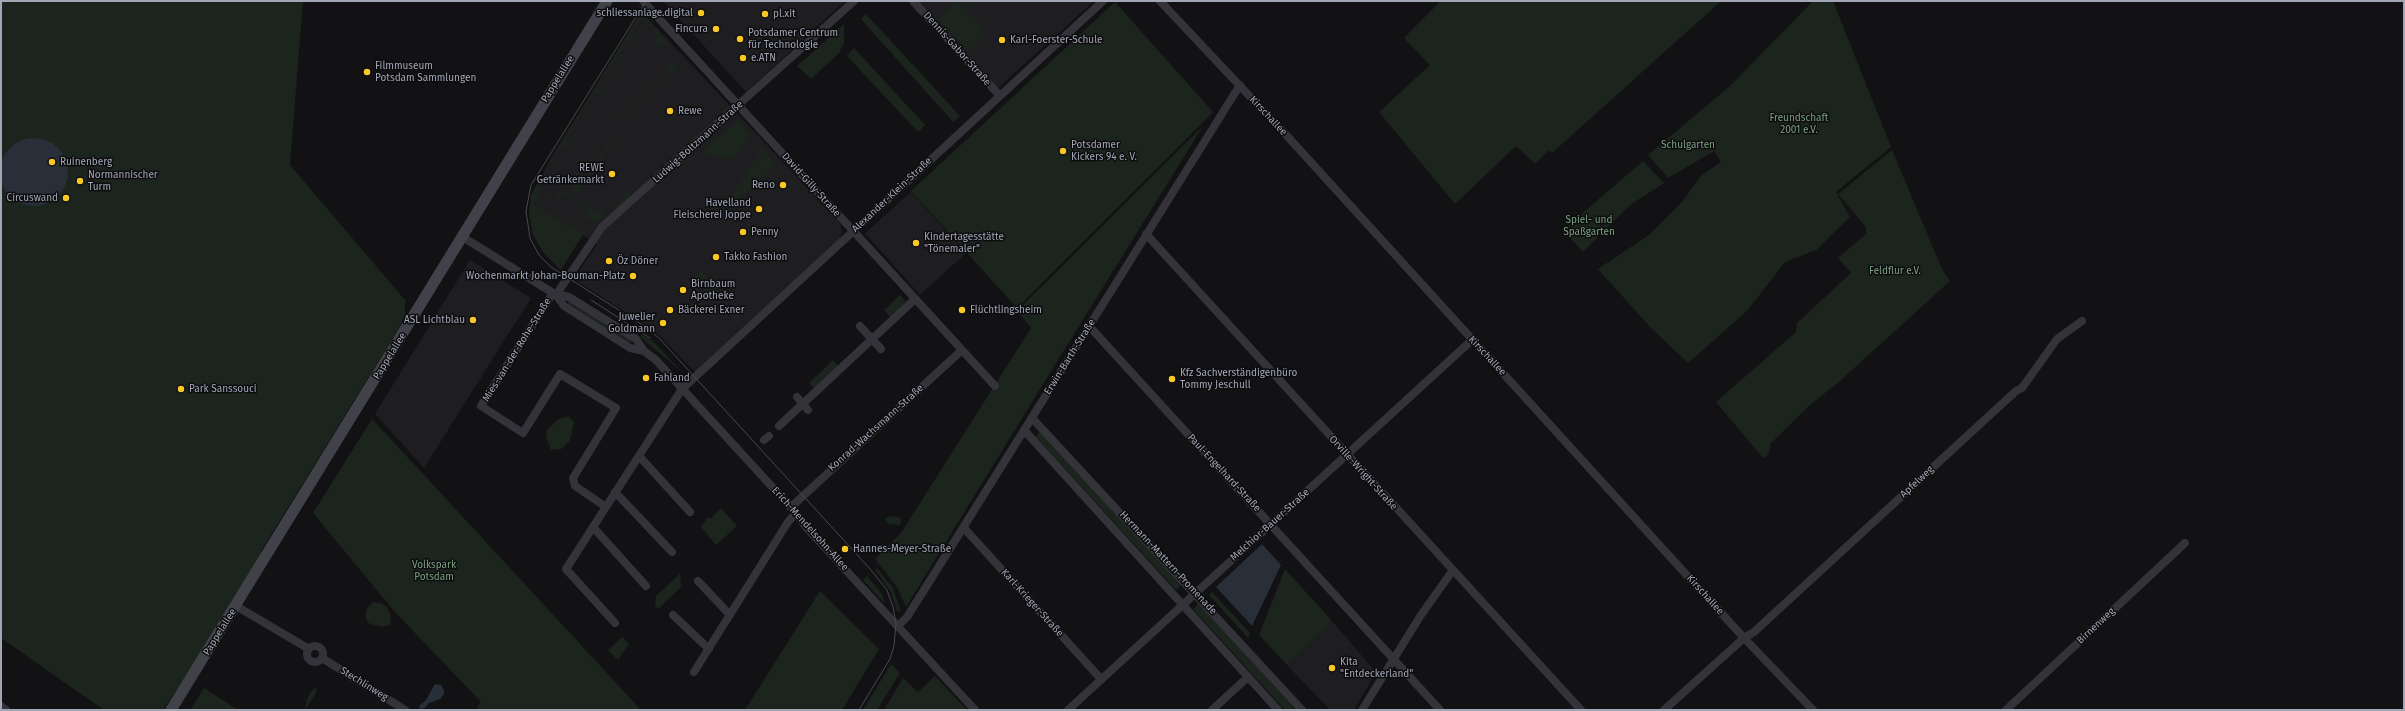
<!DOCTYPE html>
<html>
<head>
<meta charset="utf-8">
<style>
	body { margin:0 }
	#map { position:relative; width:2405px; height:711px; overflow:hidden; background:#121214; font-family:"Fira Sans",sans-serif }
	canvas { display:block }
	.frame { position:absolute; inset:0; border:2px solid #a3a7b5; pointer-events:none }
</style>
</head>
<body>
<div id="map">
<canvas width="2405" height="711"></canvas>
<div class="frame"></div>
</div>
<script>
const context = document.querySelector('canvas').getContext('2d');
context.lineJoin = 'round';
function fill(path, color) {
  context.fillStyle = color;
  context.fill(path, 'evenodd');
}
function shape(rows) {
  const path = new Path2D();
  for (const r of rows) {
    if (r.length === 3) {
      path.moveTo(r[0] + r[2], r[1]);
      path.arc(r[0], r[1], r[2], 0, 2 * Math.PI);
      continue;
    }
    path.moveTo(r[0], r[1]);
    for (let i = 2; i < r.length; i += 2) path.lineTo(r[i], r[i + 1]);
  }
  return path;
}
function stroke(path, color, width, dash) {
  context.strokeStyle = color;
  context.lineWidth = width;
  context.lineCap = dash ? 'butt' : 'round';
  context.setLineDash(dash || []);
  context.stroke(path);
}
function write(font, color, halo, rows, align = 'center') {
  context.font = font + ' "Fira Sans",sans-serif';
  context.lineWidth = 3;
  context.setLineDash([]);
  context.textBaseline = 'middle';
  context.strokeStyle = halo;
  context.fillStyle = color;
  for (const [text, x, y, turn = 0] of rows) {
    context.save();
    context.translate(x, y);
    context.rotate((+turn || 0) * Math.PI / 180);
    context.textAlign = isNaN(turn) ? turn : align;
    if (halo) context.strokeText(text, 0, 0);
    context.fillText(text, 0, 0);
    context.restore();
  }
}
fill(shape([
	[663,1,845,1,746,92],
	[918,1,1094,1,998,88],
	[641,11,840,223,842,231,840,238,695,372,656,332,574,279,597,244,531,203,542,175],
	[911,192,966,253,920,295,865,233],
	[470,260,531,298,424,468,375,414],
	[1332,621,1376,672,1354,710,1330,710,1287,665]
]), '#1e1e21');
fill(shape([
	[1,1,303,1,290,165,405,300,405,319,403,317,402,323,261,551,267,556,163,710,104,710,1,638],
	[958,1,988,33,968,51,938,19],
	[1441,1,1721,1,1552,153,1549,150,1535,164,1516,146,1455,204,1379,112,1430,65,1404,38],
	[1813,1,1833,1,1891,147,1836,192,1850,217,1816,250,1785,262,1747,311,1688,363,1650,327,1598,269,1649,235,1681,203,1701,176,1721,162,1714,151,1668,178,1648,155,1730,86],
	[1115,2,1213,112,1017,308,911,191],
	[866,14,960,116,953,122,861,19],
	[640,15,642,16,668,43,656,53,660,47,653,43,658,35,652,31,654,28,640,20,630,36,636,39,634,41,629,38,619,53,624,57,623,59,618,56,608,71,613,74,612,77,606,73,597,88,602,92,601,94,595,91,565,140,570,143,568,147,562,144,552,159,558,162,556,164,551,161,543,173,546,175,539,186,542,188,533,204,581,233,584,227,586,230,561,270,543,252,533,235,529,213,531,195,553,155],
	[844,24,844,43,839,53,811,79,797,66],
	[854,48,925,125,918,132,847,56],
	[674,63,678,66,620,120,619,118,670,71,666,65],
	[737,121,750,134,733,160,702,153],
	[1203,126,1032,402,906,607,897,587,875,559,901,533,1031,328,1017,311],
	[609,141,612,142,585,185,583,184,580,189,582,190,580,193,571,187,567,181,566,177,571,176,567,182,574,186,577,180,583,183],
	[757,143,777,164,723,213,721,212,761,150,756,146],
	[1892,150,1942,269,1950,281,1840,381,1810,405,1771,443,1768,455,1763,458,1716,402,1796,332,1797,323,1851,273,1838,258,1866,234,1866,227,1838,194],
	[1643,161,1664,183,1630,205,1583,252,1563,230],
	[561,190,598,213,602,208,605,210,600,219,596,222,585,216,589,210,561,193,557,198,556,193],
	[627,191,631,196,613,213,625,194],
	[700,270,717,288,710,296,694,279],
	[900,295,906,302,890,317,884,310],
	[569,301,632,341,630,345,567,305],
	[729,305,738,315,741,314,734,321,734,318,726,309],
	[642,334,655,343,681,371,640,337],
	[833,360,839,367,815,389,809,383],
	[568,416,574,422,570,440,561,449,551,450,546,438,547,430,557,420],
	[372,419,426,477,641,710,476,710,481,702,394,611,313,513],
	[1041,430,1182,584,1176,590,1036,437],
	[721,508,737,526,716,545,701,527,708,517,710,519],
	[889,516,899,517,901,520,900,525,888,524,885,519],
	[877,568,893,588,901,611,897,611,891,592,875,570],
	[1285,569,1332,621,1287,665,1259,635],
	[680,574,681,587,658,609,655,605,656,596],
	[867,576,882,594,885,604,863,580],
	[820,591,879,649,842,710,745,710],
	[1212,592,1250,633,1248,638,1209,595],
	[373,602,381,603,387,607,391,616,390,625,382,627,368,623,365,615,368,607],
	[1199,603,1296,710,1285,710,1193,609],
	[622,637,629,644,618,660,608,650],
	[891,664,900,673,877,710,863,710],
	[935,676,967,710,884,710,903,678,918,692],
	[317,687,315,695,305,709,307,699,312,690],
	[204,688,238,710,190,710]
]), '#1c241e');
fill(shape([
	[34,172,34],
	[1262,544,1281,565,1252,626,1216,587],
	[435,684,441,685,444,690,444,694,440,699,429,703,425,708,420,709,419,706,426,700]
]), '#282f38');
stroke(shape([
	[643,1,995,386],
	[913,1,1000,96],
	[1160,1,1288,137,1744,638,1813,710],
	[1146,234,1581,710],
	[461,236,553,293,569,297,636,339,644,351,656,360,796,513,806,527,975,710],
	[553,293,481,406,523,433,560,374,616,408,573,478,575,486,606,507],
	[556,295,602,227,854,1],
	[556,295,564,306,630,348,644,351],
	[860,326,881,349],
	[1089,326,1440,710],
	[797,397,808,410],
	[1032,418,1302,710],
	[779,426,915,299],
	[1024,430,1278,710],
	[764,440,769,436],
	[639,456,690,512],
	[615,492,672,552],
	[791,507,962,350],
	[593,527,646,586],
	[964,528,1101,679],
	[698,581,730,615],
	[236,606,309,649],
	[673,615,709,649],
	[615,623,566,569,682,389,1103,1],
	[898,626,907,617,926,587,1240,85],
	[315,654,8],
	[322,658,405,710],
	[694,672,788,522,796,513],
	[1,706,6,710],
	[1068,710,1472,340],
	[1212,710,1248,677],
	[1362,710,1421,615,1453,570],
	[1664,710,1744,638,1754,632,2016,391,2022,388,2057,339,2082,321],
	[2006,710,2185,543]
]), '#333339', 8);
stroke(shape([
	[171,710,607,1]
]), '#414249', 11);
stroke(shape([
	[646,1,531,185,526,211,530,238,539,255,551,267,644,326,659,338,871,570,887,590,893,607,896,624,894,646,890,659,859,710],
	[591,300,650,338]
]), '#484950', 1);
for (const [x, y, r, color] of [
	[701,13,4,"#f9c825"],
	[765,14,4,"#f9c825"],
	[716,29,4,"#f9c825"],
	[740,39,4,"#f9c825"],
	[1002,40,4,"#f9c825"],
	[743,58,4,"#f9c825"],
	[367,72,4,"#f9c825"],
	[670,111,4,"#f9c825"],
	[1063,151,4,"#f9c825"],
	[52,162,4,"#f9c825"],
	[612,174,4,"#f9c825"],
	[80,181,4,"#f9c825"],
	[783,185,4,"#f9c825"],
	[66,198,4,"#f9c825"],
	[759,209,4,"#f9c825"],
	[743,232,4,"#f9c825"],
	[916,243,4,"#f9c825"],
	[716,257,4,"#f9c825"],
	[609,261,4,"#f9c825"],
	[633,276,4,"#f9c825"],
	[683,290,4,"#f9c825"],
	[670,310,4,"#f9c825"],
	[962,310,4,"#f9c825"],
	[473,320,4,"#f9c825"],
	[663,323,4,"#f9c825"],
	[646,378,4,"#f9c825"],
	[1172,379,4,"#f9c825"],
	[181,389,4,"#f9c825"],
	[845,549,4,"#f9c825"],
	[1332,668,4,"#f9c825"]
]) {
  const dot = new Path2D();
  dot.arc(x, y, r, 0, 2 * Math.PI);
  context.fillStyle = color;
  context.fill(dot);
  stroke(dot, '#0d0d0f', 1.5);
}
write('10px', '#a3a7b5', '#0d0d0f', [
	["schliessanlage.digital",693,13,"right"],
	["pl.xit",773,14],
	["Fincura",708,29,"right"],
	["Potsdamer Centrum",748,33],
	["für Technologie",748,45],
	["Karl-Foerster-Schule",1010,40],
	["e.ATN",751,58],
	["Filmmuseum",375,66],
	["Potsdam Sammlungen",375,78],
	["Rewe",678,111],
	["Potsdamer",1071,145],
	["Kickers 94 e. V.",1071,157],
	["Ruinenberg",60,162],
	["REWE",604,168,"right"],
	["Getränkemarkt",604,180,"right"],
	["Normannischer",88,175],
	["Turm",88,187],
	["Reno",775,185,"right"],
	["Circuswand",58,198,"right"],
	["Havelland",751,203,"right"],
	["Fleischerei Joppe",751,215,"right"],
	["Penny",751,232],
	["Kindertagesstätte",924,237],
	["\"Tönemaler\"",924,249],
	["Takko Fashion",724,257],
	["Öz Döner",617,261],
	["Wochenmarkt Johan-Bouman-Platz",625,276,"right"],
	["Birnbaum",691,284],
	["Apotheke",691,296],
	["Bäckerei Exner",678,310],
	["Flüchtlingsheim",970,310],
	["Juwelier",655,317,"right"],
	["Goldmann",655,329,"right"],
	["ASL Lichtblau",465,320,"right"],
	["Kfz Sachverständigenbüro",1180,373],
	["Tommy Jeschull",1180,385],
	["Fahland",654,378],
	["Park Sanssouci",189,389],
	["Hannes-Meyer-Straße",853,549],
	["Kita",1340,662],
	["\"Entdeckerland\"",1340,674]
], 'left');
write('10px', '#a3a7b5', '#0d0d0f', [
	["Dennis-Gabor-Straße",957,49,48],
	["Pappelallee",558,79,-58],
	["Kirschallee",1268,116,47],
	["Ludwig-Boltzmann-Straße",698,142,-42],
	["David-Gilly-Straße",811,185,48],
	["Alexander-Klein-Straße",892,195,-43],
	["Mies-van-der-Rohe-Straße",517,350,-58],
	["Pappelallee",390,356,-58],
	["Kirschallee",1487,356,47],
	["Erwin-Barth-Straße",1070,357,-58],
	["Konrad-Wachsmann-Straße",876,428,-42],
	["Paul-Engelhard-Straße",1224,473,47],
	["Orville-Wright-Straße",1363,473,48],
	["Apfelweg",1917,482,-43],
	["Melchior-Bauer-Straße",1270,525,-42],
	["Erich-Mendelsohn-Allee",810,529,48],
	["Hermann-Mattern-Promenade",1168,563,47],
	["Kirschallee",1705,595,48],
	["Karl-Krieger-Straße",1032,603,48],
	["Birnenweg",2096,626,-43],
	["Pappelallee",220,632,-58],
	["Stechlinweg",364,684,32]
]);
write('10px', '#79a180', '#0d0d0f', [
	["Freundschaft",1799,118],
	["2001 e.V.",1799,130],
	["Schulgarten",1688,145],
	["Spiel- und",1589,220],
	["Spaßgarten",1589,232],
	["Feldflur e.V.",1895,271],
	["Volkspark",434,565],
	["Potsdam",434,577]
]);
</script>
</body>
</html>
